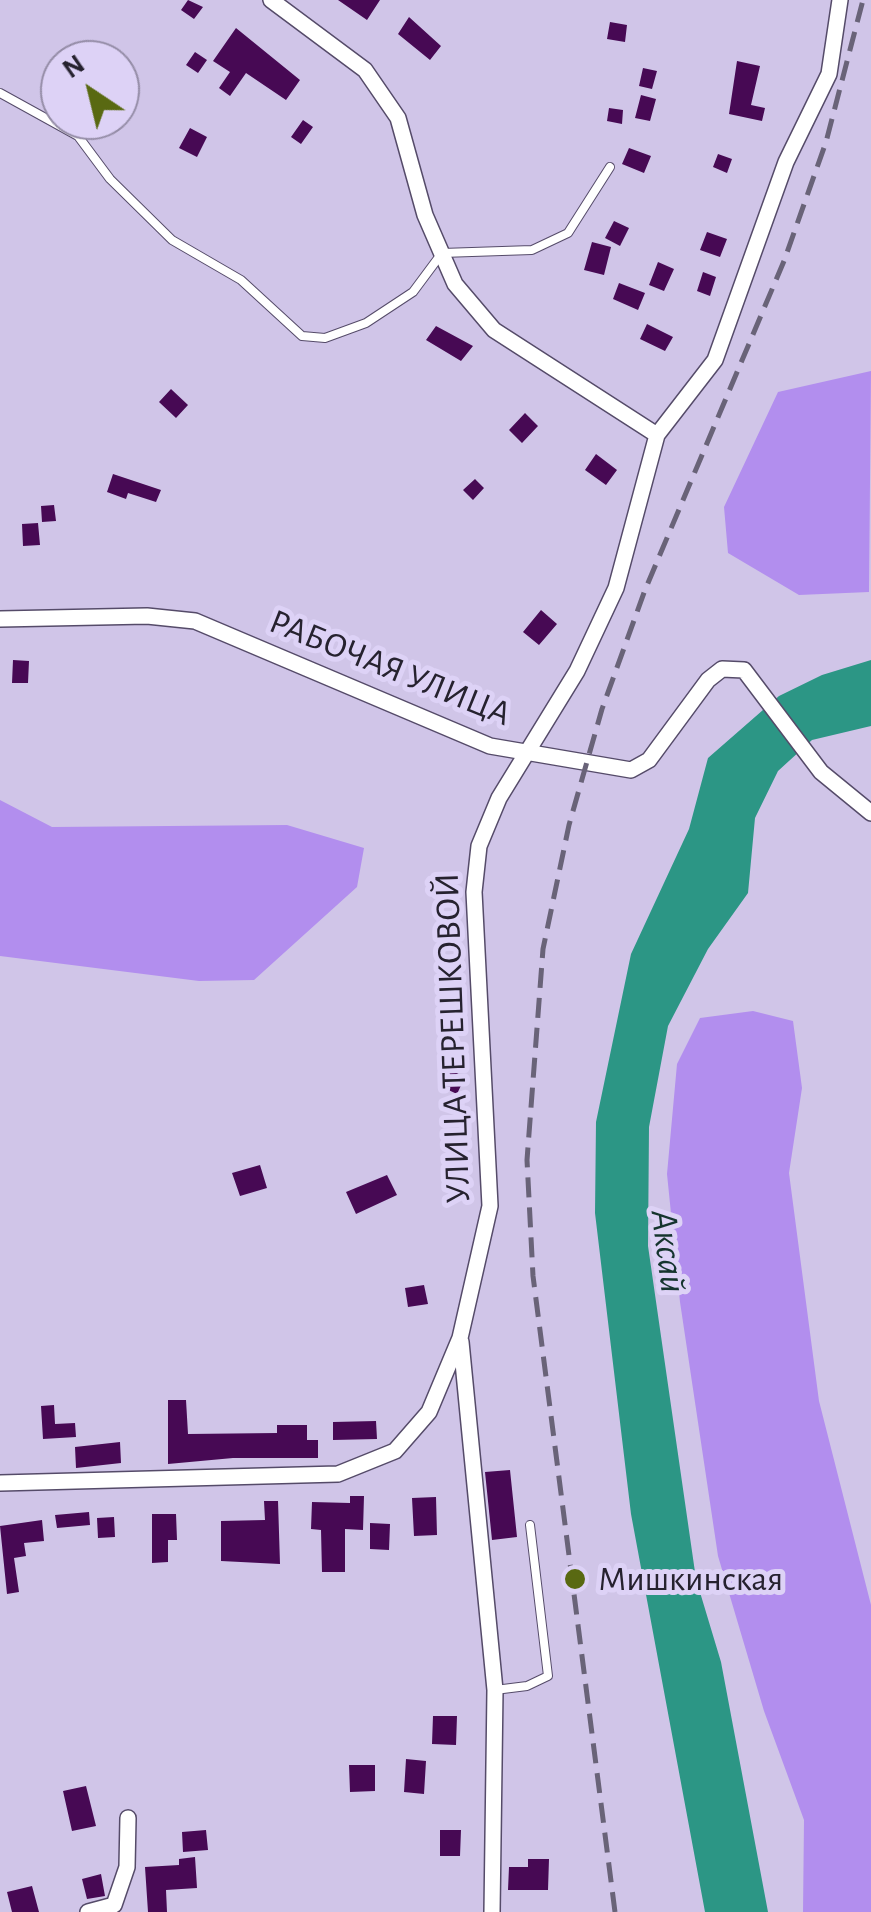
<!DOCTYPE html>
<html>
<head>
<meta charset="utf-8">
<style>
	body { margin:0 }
	#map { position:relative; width:871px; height:1912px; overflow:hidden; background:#d0c5e8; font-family:"Alegreya Sans",sans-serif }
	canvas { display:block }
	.north { position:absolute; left:40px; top:40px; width:100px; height:100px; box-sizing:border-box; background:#ddd2f6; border:2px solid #948ca6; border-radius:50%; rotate:325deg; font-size:28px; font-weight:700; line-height:40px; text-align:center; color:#26222f }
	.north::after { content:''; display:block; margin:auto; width:35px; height:45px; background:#596912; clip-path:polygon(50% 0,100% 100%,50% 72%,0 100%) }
</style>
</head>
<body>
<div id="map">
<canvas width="871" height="1912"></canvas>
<div class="north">N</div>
</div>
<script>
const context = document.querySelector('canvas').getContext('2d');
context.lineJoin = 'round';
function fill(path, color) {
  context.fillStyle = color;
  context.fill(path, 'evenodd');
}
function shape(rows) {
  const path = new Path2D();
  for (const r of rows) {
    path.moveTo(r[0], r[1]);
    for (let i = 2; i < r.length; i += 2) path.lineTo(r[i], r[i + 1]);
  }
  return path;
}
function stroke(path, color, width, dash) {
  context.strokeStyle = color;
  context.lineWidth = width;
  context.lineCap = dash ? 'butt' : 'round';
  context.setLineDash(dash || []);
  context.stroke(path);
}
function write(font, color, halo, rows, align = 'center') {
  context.font = font + ' "Alegreya Sans",sans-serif';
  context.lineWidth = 10;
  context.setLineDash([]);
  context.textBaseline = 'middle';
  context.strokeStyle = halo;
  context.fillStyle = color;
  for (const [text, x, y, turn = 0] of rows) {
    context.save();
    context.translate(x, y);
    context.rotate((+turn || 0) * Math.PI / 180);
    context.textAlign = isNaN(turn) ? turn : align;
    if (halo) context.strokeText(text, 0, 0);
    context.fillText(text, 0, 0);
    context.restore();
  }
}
fill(shape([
	[871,371,869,592,799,595,728,553,724,507,778,392],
	[0,800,52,827,287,825,364,848,357,887,254,980,199,981,0,956],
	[753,1011,793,1021,802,1088,789,1173,819,1401,871,1605,871,1912,803,1912,804,1820,764,1711,718,1556,680,1302,667,1174,677,1064,700,1018]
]), '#b28eee');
fill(shape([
	[871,660,871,726,812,740,778,771,755,818,748,893,708,949,668,1026,649,1127,648,1246,696,1579,721,1662,768,1912,705,1912,631,1514,595,1213,596,1122,631,954,689,829,708,758,779,696,822,675]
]), '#2c9685');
fill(shape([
	[188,0,203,7,194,19,181,10],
	[338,0,380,0,367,20],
	[409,17,441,46,430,60,398,34],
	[610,22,627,25,625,42,607,39],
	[236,28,300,80,286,100,246,73,230,96,219,88,230,72,213,61],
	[195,52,207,60,198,73,186,65],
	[737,61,760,66,751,105,765,108,762,121,729,114],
	[643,68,657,71,652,89,639,86],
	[641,95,656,99,650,121,635,118],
	[609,108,623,110,622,124,607,121],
	[303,120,313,127,301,144,291,137],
	[190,128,207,137,197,157,179,148],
	[629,148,651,156,644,173,622,164],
	[718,154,732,159,727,173,713,167],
	[614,221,629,228,620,246,605,238],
	[707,232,727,239,720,257,700,250],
	[592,242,611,247,604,275,584,270],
	[658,262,674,269,664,291,649,285],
	[703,272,716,277,710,296,697,291],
	[619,283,645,293,638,310,613,299],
	[647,324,673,337,665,351,640,339],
	[436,326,473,346,461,361,426,340],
	[171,389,188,405,176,418,159,402],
	[525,413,538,426,522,443,509,430],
	[596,454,617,470,606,485,585,470],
	[113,474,161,490,156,502,128,493,126,499,107,492],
	[475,479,484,488,473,500,463,490],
	[54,505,56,521,42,522,41,506],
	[38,523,40,545,23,546,22,524],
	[541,610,557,624,539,645,523,632],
	[13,660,29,661,28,683,12,683],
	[450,1070,465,1077,457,1094,442,1087],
	[260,1165,267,1188,240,1196,232,1173],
	[387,1175,397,1195,356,1214,346,1192],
	[424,1285,428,1304,408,1307,405,1288],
	[168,1400,186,1400,188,1434,277,1433,277,1425,307,1425,307,1440,318,1440,318,1458,233,1458,168,1464],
	[54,1405,55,1424,75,1423,76,1437,43,1439,41,1406],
	[376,1421,377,1439,333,1440,333,1422],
	[120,1442,121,1463,76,1468,75,1447],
	[510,1470,517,1537,492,1540,485,1472],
	[350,1496,364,1496,363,1530,345,1529,345,1572,322,1572,321,1530,311,1529,312,1502,350,1503],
	[436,1497,437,1535,414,1536,412,1498],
	[264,1501,278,1501,280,1564,221,1561,221,1521,265,1520],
	[89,1512,90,1525,57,1528,55,1515],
	[152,1514,176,1514,177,1540,168,1540,168,1562,152,1563],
	[114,1517,115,1537,98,1538,97,1518],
	[42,1520,44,1541,24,1543,26,1556,14,1558,19,1592,7,1594,0,1526],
	[370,1523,390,1524,389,1550,370,1549],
	[433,1716,457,1716,456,1745,432,1744],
	[406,1759,426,1761,424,1794,404,1792],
	[349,1765,375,1765,375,1791,350,1792],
	[86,1786,96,1826,72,1831,63,1791],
	[206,1830,208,1850,183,1852,182,1832],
	[440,1830,461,1830,460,1856,440,1856],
	[195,1857,197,1888,166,1890,167,1912,148,1912,145,1867,179,1865,179,1859],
	[528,1859,549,1859,548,1890,508,1890,509,1867,528,1867],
	[101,1874,105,1896,87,1899,82,1879],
	[32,1886,39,1912,12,1912,7,1892]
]), '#470954');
const service = shape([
	[0,93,78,136,110,179,172,240,241,280,302,336,325,338,366,323,413,292,442,253,532,250,568,233,610,167],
	[495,1690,527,1686,548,1676,530,1525]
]);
const minor = shape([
	[271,0,365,70,398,118,425,215,455,284,494,330,657,435],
	[0,619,147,616,195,621,490,746,631,770,649,760,708,680,722,669,744,670,821,772,871,813],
	[461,1342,495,1690,492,1912],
	[0,1483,338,1474,395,1451,429,1412,460,1338,490,1206,474,892,479,846,499,798,577,671,616,588,657,435,715,360,786,162,829,74,840,0],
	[88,1912,114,1905,127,1867,128,1818]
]);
stroke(service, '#554b69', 10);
stroke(minor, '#554b69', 18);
stroke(service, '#fff', 8);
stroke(minor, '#fff', 15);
stroke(shape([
	[615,1912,533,1276,527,1160,543,949,569,825,602,709,645,590,784,261,826,142,863,0]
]), '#696378', 5, [20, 10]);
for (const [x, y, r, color] of [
	[575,1579,12,"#596912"]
]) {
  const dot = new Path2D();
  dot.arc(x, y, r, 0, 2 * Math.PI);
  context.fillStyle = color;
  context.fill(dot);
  stroke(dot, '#ddd2f6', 4);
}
write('35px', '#26222f', '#ddd2f6', [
	["РАБОЧАЯ УЛИЦА",390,668,22],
	["УЛИЦА ТЕРЕШКОВОЙ",453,1038,-92]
]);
write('35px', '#26222f', '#ddd2f6', [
	["Мишкинская",598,1579]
], 'left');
write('italic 38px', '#15342e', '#ddd2f6', [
	["Аксай",668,1251,83]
]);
</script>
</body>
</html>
